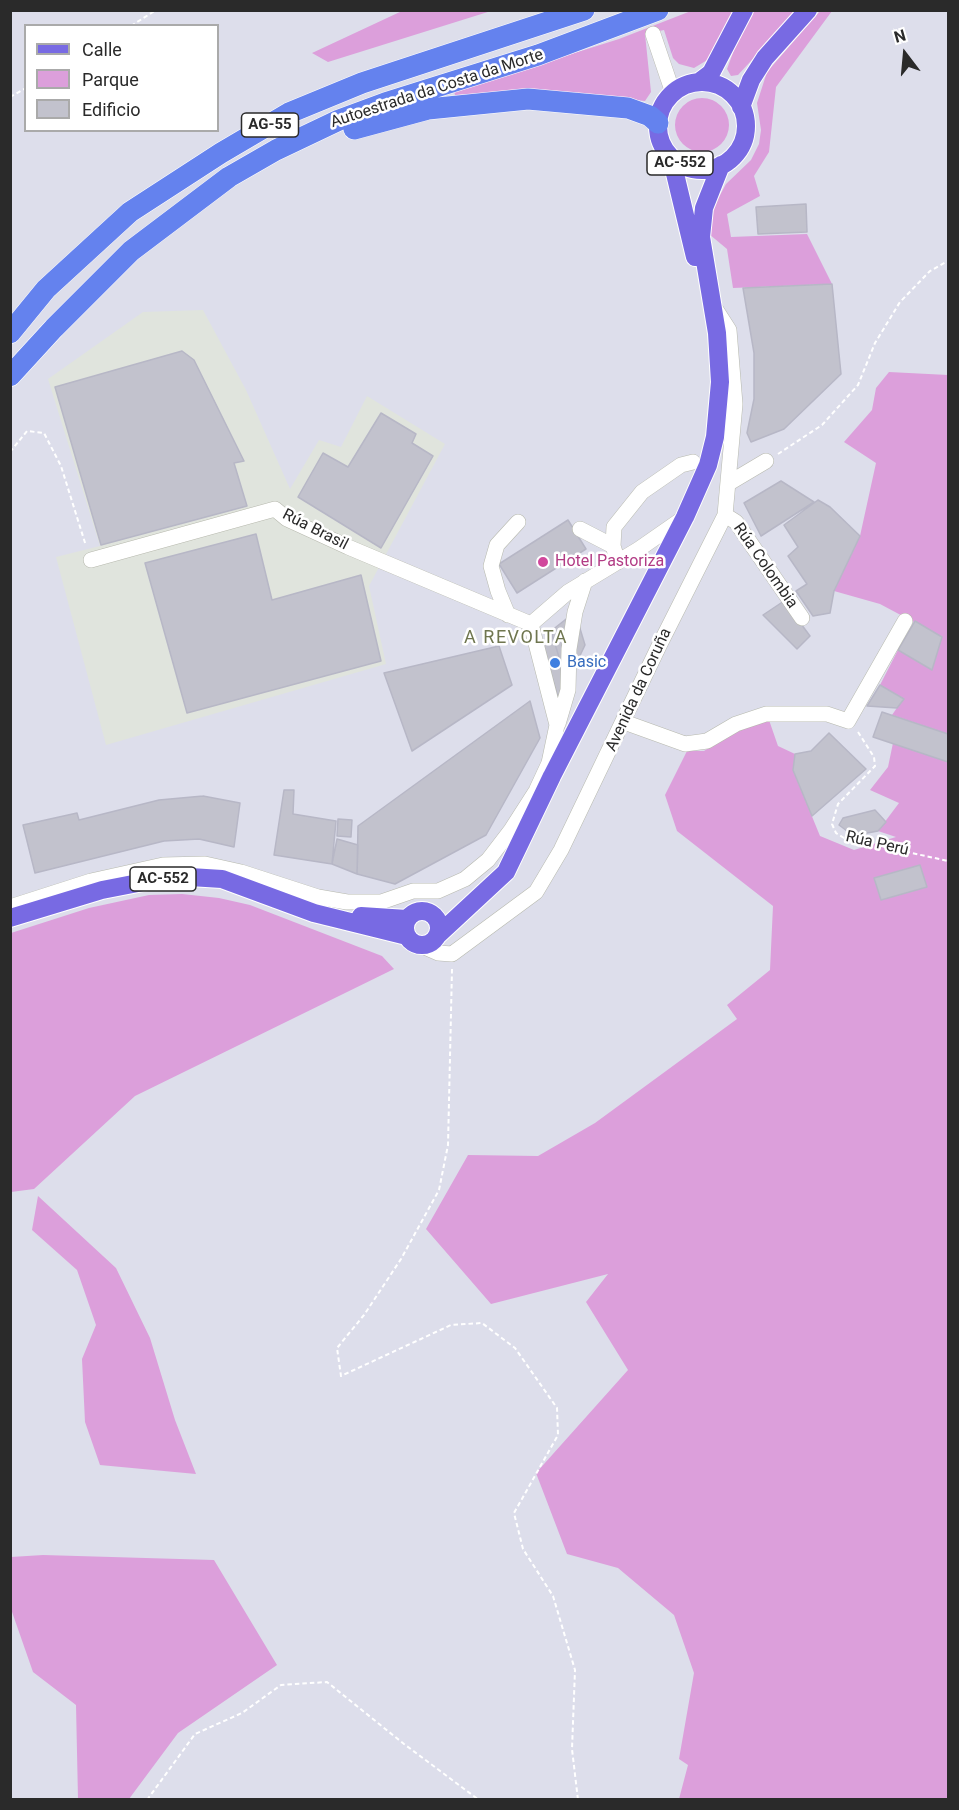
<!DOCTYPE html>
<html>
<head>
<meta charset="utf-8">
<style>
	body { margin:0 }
	#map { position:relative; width:959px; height:1810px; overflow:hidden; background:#dddeeb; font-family:Roboto,sans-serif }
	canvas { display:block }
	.frame { position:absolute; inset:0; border:12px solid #2a2a2a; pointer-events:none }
	.legend { position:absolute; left:24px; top:24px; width:195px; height:108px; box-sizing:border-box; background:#fff; border:2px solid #aaa; margin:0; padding:8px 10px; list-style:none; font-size:18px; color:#2a2a2a }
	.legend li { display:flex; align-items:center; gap:12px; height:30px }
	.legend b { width:30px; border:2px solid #aaa }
	.north { position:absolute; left:875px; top:24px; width:60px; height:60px; -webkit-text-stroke:4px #fff; paint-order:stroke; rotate:344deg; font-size:16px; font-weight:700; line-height:24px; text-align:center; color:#2a2a2a }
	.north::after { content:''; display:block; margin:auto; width:21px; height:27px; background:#2a2a2a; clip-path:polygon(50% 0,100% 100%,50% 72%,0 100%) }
</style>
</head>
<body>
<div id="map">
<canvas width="959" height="1810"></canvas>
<div class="frame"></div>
<ul class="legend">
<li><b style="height:8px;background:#786ae3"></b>Calle</li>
<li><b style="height:16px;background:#dc9fdb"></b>Parque</li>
<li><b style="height:16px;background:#c2c2cd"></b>Edificio</li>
</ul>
<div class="north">N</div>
</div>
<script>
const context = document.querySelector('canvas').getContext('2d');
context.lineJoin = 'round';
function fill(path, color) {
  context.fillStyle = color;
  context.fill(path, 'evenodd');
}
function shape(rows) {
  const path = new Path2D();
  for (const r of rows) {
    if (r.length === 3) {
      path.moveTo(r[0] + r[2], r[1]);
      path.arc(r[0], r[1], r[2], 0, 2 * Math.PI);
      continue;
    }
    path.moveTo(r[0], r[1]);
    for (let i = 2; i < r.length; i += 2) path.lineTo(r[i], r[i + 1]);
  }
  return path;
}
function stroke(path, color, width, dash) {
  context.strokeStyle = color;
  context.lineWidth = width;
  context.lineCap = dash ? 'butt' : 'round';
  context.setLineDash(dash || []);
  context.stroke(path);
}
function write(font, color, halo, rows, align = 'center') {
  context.font = font + ' Roboto,sans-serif';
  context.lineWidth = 5;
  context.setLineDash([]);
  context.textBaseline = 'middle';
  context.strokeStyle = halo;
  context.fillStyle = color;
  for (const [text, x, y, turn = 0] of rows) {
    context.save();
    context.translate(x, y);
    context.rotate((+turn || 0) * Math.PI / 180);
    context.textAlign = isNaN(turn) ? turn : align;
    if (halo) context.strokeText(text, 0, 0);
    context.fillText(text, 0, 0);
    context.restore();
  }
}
fill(shape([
	[203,310,246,390,290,489,319,440,341,447,367,396,445,444,369,586,386,664,106,745,56,557,100,546,48,379,143,312]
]), '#e0e4dd');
fill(shape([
	[402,11,491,11,328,62,312,53],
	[691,11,735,11,709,59,694,68,679,64,673,58,664,30,645,34,651,92,645,101,540,90,455,95,454,91,619,39],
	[753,11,797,11,738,75,731,76,727,69,734,50],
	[820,11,832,11,776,87,769,152,754,176,760,196,727,214,731,237,807,234,832,284,733,288,727,249,709,234,713,208,726,184,751,160,759,144,761,130,757,103,767,72],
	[702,125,27],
	[889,372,948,375,948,734,892,715,903,699,880,685,898,650,932,670,942,637,880,604,834,591,860,536,876,463,844,442,872,410,876,388],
	[769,720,778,746,795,754,793,770,820,836,854,850,896,837,878,831,899,803,870,790,888,767,893,743,948,762,948,1799,679,1799,688,1765,679,1759,694,1673,674,1615,618,1568,567,1554,536,1473,628,1370,586,1302,608,1274,491,1304,426,1229,468,1155,538,1156,595,1123,737,1019,727,1005,770,970,773,906,677,831,665,795,687,751,704,751,732,733],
	[182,894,219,898,250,905,382,956,394,969,135,1096,34,1189,11,1192,11,933,89,908,149,895],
	[38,1196,116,1268,150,1338,175,1420,196,1474,100,1465,85,1422,82,1359,96,1325,77,1270,32,1230],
	[43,1555,214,1560,277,1665,178,1733,129,1799,78,1799,76,1705,33,1672,11,1609,11,1557]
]), '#dc9fdb');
const building = shape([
	[806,204,807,232,758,234,756,207,806,204],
	[832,284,841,374,784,429,751,442,747,433,754,399,754,353,743,288,832,284],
	[182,351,194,360,244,461,234,463,247,506,101,545,55,387,182,351],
	[381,413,416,434,412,443,433,456,381,548,298,497,323,453,348,467,381,413],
	[781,481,814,502,761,536,744,503,781,481],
	[818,500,830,507,860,536,834,591,830,613,813,616,796,591,807,584,788,556,798,547,784,525,818,500],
	[568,520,586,549,517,593,499,564,568,520],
	[256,534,272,600,361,575,381,661,187,713,145,563,256,534],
	[784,601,810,636,797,649,763,615,784,601],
	[575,612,585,645,567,683,551,631,575,612],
	[915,621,942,637,932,670,898,650,915,621],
	[551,631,567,683,559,700,544,651,545,640,551,631],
	[499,646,512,685,412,751,384,673,499,646],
	[880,685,904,699,897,708,867,706,880,685],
	[530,701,540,738,486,835,395,884,357,874,358,826,530,701],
	[882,712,948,734,948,762,873,737,882,712],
	[829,733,866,769,812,816,793,770,795,754,811,751,829,733],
	[284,790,294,790,293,814,336,821,332,864,274,855,284,790],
	[203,796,240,803,234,847,199,839,164,841,35,873,23,825,77,813,79,820,159,800,203,796],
	[875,810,886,822,878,831,862,834,847,831,839,825,843,818,875,810],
	[338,819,352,820,351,837,337,836,338,819],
	[337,839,358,845,357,874,332,864,337,839],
	[920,865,927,887,881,900,874,878,920,865]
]);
fill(building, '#c2c2cd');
stroke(building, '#b7b7c6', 1.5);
const minor = shape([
	[653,34,673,93],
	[729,483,766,461],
	[725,515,736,522,802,618],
	[580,529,613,546],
	[91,560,275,509,287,519,348,547,531,624],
	[618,562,613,546,614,527,642,492,681,465,693,462],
	[508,615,498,591,491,566,497,545,518,522],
	[531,624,568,592,639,549,685,517],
	[624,722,685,744,707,741,736,724,766,714,827,714,848,721,905,621],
	[558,724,568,690,569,649,575,612,585,581],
	[10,907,91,881,163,865,205,864,241,872,318,897,347,902,381,902,413,891,438,891,465,879,488,860,511,830,536,791,549,763,557,725,531,624],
	[422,946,438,953,452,954,536,892,561,850,659,646,725,515,735,404,729,330,713,305]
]);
const major = shape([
	[699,82,711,73,744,10],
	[702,126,44],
	[741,107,751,80,765,58,808,10],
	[671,157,695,257],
	[422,928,17],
	[361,916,407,919],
	[10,918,102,890,174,876,222,879,314,913,407,936],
	[438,935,506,872,552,776,685,517,708,465,715,437,720,382,717,333,701,237,704,208,721,165]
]);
const highway = shape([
	[354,129,428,109,528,99,628,108,650,116,658,123],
	[10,333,46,289,130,212,221,153,289,113,362,83,584,10],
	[10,376,54,328,131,251,229,177,276,150,339,120,385,103,538,55,658,10]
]);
stroke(minor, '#b7b9ae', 16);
stroke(major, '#fff', 20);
stroke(highway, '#fff', 22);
stroke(shape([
	[131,26,156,10],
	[10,97,26,88],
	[10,452,27,431,44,433,61,466,86,546],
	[778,454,822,425,858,385,875,343,900,302,930,271,948,261],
	[858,732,874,757,875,766,838,804,832,824,836,833,844,838,948,861],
	[452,969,448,1145,439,1190,401,1259,364,1315,337,1348,341,1376,451,1325,482,1323,515,1348,557,1408,558,1435,514,1513,523,1549,553,1596,575,1670,572,1749,578,1800],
	[147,1800,195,1734,242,1713,281,1685,327,1682,404,1744,479,1800]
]), '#fff', 2, [4.5, 3]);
stroke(minor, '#fff', 15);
stroke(major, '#786ae3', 18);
stroke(highway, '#6482ee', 21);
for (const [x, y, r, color] of [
	[543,562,6,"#d1479c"],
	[555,663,6,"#3f7fe0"]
]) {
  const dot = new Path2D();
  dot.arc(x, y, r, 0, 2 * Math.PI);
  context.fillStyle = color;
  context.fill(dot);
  stroke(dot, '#fff', 2);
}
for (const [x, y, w] of [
	[270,125,57],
	[680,163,66],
	[163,879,66]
]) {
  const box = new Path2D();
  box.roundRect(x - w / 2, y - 12, w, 24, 4.5);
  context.fillStyle = '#fff';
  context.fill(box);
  stroke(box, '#2a2a2a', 1.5);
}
write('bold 15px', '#2a2a2a', null, [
	["AG-55",270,125],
	["AC-552",680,163],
	["AC-552",163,879]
]);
write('16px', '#2a2a2a', '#fff', [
	["Autoestrada da Costa da Morte",437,89,-18],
	["Rúa Brasil",315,530,27],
	["Rúa Colombia",765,566,55],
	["Avenida da Coruña",639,690,-65],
	["Rúa Perú",877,844,13]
]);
write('16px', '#b23c85', '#fff', [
	["Hotel Pastoriza",555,562]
], 'left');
write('16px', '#366cbe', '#fff', [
	["Basic",567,663]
], 'left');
context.letterSpacing = '1.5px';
write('18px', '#6f764f', '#fff', [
	["A REVOLTA",516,638]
]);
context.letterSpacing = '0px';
</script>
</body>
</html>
